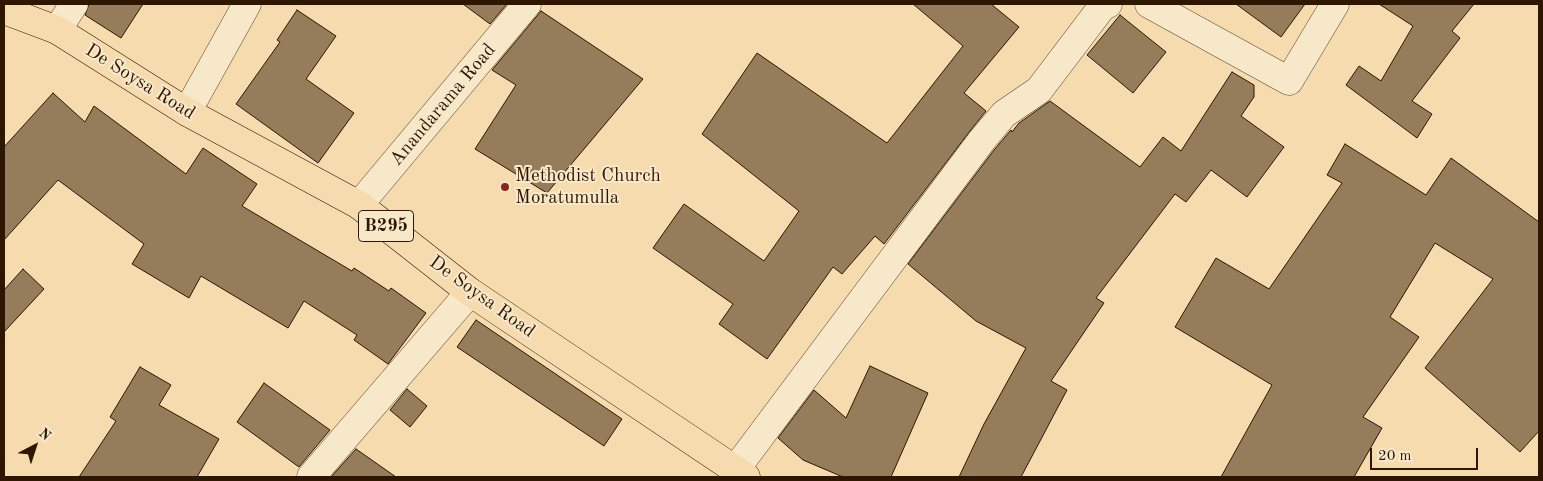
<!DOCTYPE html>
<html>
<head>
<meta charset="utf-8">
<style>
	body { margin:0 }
	#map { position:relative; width:1543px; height:481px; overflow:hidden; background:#f5dbae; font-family:"Old Standard TT",serif }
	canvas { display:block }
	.frame { position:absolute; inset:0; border:5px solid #2e1600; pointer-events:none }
	.north { position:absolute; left:10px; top:421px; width:50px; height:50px; -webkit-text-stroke:4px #f8e8ca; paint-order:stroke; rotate:40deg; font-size:14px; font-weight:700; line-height:20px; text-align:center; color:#2e1600 }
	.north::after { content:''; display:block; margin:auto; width:18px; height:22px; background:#2e1600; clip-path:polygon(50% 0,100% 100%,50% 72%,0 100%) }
	.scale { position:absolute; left:1370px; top:448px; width:108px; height:22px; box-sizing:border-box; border:2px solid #2e1600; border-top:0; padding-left:6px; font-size:15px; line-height:18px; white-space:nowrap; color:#2e1600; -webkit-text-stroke:4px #f8e8ca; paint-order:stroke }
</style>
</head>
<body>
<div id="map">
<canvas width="1543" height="481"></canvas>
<div class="frame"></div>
<div class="north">N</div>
<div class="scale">20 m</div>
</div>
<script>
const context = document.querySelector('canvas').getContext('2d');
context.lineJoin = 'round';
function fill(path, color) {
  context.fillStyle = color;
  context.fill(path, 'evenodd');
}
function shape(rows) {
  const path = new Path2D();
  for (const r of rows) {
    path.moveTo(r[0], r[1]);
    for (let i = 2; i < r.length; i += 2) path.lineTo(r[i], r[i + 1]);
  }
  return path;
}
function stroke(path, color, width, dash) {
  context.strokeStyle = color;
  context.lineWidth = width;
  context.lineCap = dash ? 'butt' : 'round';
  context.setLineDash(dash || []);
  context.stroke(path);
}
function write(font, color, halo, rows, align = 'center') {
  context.font = font + ' "Old Standard TT",serif';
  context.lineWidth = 4;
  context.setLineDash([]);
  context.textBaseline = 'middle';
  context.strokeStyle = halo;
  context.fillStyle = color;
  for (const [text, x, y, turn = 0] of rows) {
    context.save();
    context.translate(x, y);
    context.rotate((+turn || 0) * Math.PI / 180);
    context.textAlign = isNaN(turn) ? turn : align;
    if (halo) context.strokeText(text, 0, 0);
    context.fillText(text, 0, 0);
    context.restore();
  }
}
const building = shape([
	[89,4,143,4,121,38,85,15,89,4],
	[463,4,507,4,490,24,463,4],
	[913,4,991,4,1019,27,964,93,986,111,970,131,884,244,875,236,842,274,833,267,767,359,719,324,733,304,653,248,684,204,764,261,799,211,702,134,757,53,887,143,963,46,913,4],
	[1236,4,1305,4,1281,37,1236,4],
	[1379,4,1474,4,1452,31,1460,38,1412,101,1432,114,1417,138,1346,85,1359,66,1381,81,1413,26,1379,4],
	[297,10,336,36,306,79,354,113,318,163,236,104,280,42,277,40,297,10],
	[541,11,643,79,547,193,475,149,516,85,492,70,541,11],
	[1120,15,1166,52,1133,93,1087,55,1120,15],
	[1232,72,1254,85,1254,97,1241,116,1284,147,1247,197,1211,170,1186,202,1175,194,1096,298,1104,303,1051,381,1067,390,1021,477,959,477,984,424,1026,348,976,321,908,264,994,150,1011,130,1012,132,1019,123,1050,101,1140,167,1163,137,1181,151,1232,72],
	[53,93,85,122,94,106,186,174,203,148,257,184,242,206,352,271,354,268,389,291,391,288,426,313,388,364,354,340,357,335,304,301,288,328,201,276,189,298,132,264,144,244,58,180,4,240,4,147,53,93],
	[1345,144,1426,195,1451,158,1539,222,1539,431,1520,452,1425,368,1493,279,1435,243,1390,317,1419,337,1363,417,1382,428,1354,477,1221,477,1272,385,1175,327,1216,258,1269,289,1342,183,1327,175,1345,144],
	[23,269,44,289,4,332,4,290,23,269],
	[476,320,622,419,604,446,457,347,476,320],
	[870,366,928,393,891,477,843,477,803,460,778,438,814,390,846,418,870,366],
	[140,367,171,385,159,405,219,439,197,477,79,477,116,421,110,417,140,367],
	[264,383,330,430,299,467,237,422,264,383],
	[407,389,427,406,410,427,390,410,407,389],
	[356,449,396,477,331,477,356,449]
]);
fill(building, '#957c5a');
stroke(building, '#2e1600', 1);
const minor = shape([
	[1149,4,1289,81,1335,4],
	[57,30,74,4],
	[187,112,247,4],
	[359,205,527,4],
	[735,470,982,140,1004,114,1039,90,1102,7,1108,4],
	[311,477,470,292]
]);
const major = shape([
	[4,10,57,30,187,112,359,205,470,292,746,477]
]);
stroke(minor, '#60472c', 29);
stroke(major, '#2e1600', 29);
stroke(minor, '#f8e8ca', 28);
stroke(major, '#f5dbae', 28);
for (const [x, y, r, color] of [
	[505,187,5,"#8f2418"]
]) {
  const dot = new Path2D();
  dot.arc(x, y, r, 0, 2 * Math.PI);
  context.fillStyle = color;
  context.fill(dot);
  stroke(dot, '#f8e8ca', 2);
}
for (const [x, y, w] of [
	[386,226,55]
]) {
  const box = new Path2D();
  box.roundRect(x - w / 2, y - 15.5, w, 31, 4);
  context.fillStyle = '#f8e8ca';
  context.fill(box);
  stroke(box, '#2e1600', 1);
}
write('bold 18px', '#2e1600', null, [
	["B295",386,226]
]);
write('19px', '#2e1600', '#f8e8ca', [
	["De Soysa Road",140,82,32],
	["Anandarama Road",443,105,-50],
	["De Soysa Road",482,297,36]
]);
write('19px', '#2e1600', '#f8e8ca', [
	["Methodist Church",515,176],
	["Moratumulla",515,198]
], 'left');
</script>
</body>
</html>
